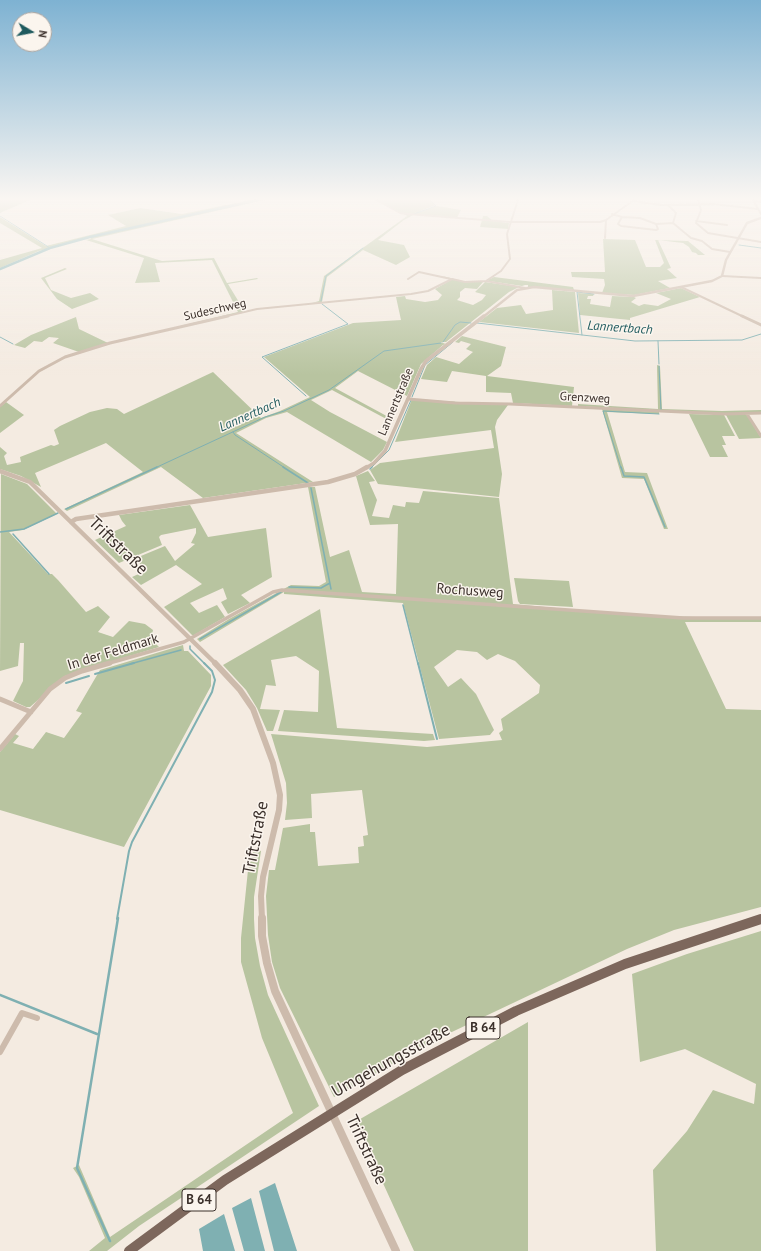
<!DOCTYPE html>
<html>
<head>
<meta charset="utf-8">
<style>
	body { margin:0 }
	#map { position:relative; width:761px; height:1251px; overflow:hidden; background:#f4ebe1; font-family:"PT Sans",sans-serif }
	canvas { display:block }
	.north { position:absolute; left:12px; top:12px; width:40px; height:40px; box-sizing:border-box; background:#fbf5ee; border:1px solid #aea6a0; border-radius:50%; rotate:100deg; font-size:11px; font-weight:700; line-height:16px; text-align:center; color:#3b302b }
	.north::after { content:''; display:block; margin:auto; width:14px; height:18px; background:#1f5a5e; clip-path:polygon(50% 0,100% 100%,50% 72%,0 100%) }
</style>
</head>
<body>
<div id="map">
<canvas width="761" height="1251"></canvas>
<div class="north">N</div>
</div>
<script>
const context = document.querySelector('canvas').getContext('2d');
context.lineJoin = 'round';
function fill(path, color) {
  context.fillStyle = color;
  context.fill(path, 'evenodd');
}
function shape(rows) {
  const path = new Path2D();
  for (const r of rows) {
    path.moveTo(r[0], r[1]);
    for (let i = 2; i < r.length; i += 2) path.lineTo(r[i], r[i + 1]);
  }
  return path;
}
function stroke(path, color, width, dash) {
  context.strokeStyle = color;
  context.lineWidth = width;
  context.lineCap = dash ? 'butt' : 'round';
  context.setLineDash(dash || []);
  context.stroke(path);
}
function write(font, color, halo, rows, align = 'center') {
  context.font = font + ' "PT Sans",sans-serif';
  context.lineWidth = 3;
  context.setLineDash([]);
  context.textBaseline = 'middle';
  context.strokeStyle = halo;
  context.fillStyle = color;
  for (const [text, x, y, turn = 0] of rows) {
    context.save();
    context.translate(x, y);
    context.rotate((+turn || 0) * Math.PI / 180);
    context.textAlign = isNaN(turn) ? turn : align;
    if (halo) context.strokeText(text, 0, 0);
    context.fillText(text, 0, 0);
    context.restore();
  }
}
fill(shape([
	[0,200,30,200,0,213],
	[250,200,265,200,92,239,162,261,214,258,227,283,257,278,258,279,228,284,245,312,180,326,238,312,212,260,155,263,160,282,135,283,144,258,86,240,91,239,90,237,39,251,0,268,0,260,42,248,0,223,0,217,46,246,126,226,108,215,140,208,182,214],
	[374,200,429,200,436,205,413,214,437,206,461,210,457,218,415,214,404,220,378,240,404,245,410,257,396,265,363,250,327,277,322,302,312,303,319,301,324,276,407,216],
	[483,216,487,216,493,221,509,223,508,229,480,227],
	[603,239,635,240,646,267,660,267,664,263,655,240,688,241,705,255,698,255,696,253,692,252,689,247,683,243,658,240,671,268,667,269,677,278,658,281,670,288,634,295,602,293,605,285,604,279,572,277,571,272,605,272],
	[65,268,67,269,45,278,51,290,71,298,90,293,99,299,72,309,57,299,41,278],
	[442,276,467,282,483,282,477,289,465,288,460,292,460,297,457,300,473,305,482,300,486,295,475,292,485,282,519,287,509,292,446,342,440,342,446,344,443,345,421,364,407,396,358,371,335,388,394,420,392,422,332,390,311,400,330,412,387,442,383,450,371,462,287,412,266,418,236,433,313,482,203,498,161,467,67,511,64,509,143,472,106,443,35,473,41,487,21,476,0,469,0,447,7,453,4,456,7,465,21,462,20,457,51,445,54,446,59,444,54,430,60,426,90,412,107,408,117,409,124,414,213,372,261,418,280,411,310,397,264,357,353,323,401,320,396,297,405,296,406,299,425,302,438,300,442,295,435,289,451,280],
	[494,277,573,287,574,290,528,287,528,285,525,285,522,286,489,281,488,280],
	[681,288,700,297,630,318,630,320,580,315,578,293,594,294,593,296,588,296,587,299,591,299,590,304,610,307,612,296,634,297,636,298,631,302,639,306,644,304,658,306,671,299,656,293],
	[552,290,575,292,579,333,479,322,497,308,521,305,526,314,553,310],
	[76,317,79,329,108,343,79,352,53,343,59,338,49,337,42,342,34,341,25,348,14,345,31,335],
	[462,336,506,347,501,366,487,376,574,387,572,406,513,403,511,393,486,392,486,376,452,371,447,382,421,379,427,365,436,357,459,364,473,352,466,349,471,344,461,341,459,343,455,342],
	[657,365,660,366,662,409,722,411,761,410,761,412,725,414,578,406,578,404,658,409],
	[412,399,508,405,497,420,495,427,502,474,499,497,378,484,370,470,380,463,494,448,491,430,395,442],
	[6,402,24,415,0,433,0,407],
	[602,409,659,412,659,414,607,412,625,472,647,473,668,529,664,529,644,479,622,478],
	[689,414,724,415,735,436,722,436,726,445,722,445,728,457,710,457],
	[744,414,747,415,761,438,739,439,726,415],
	[368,471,375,481,369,482,377,500,372,516,389,518,393,505,405,507,406,502,419,503,423,491,499,498,513,604,632,615,761,619,761,622,685,622,726,709,761,710,761,907,674,930,627,949,435,1040,334,1097,280,988,272,962,268,935,266,896,269,870,275,870,283,828,310,824,310,832,315,832,318,866,359,863,358,847,364,846,363,836,368,835,362,790,311,794,312,818,285,820,287,803,286,783,271,734,427,747,502,740,499,733,503,730,501,719,539,693,540,685,515,661,498,654,487,660,477,652,457,650,434,667,448,687,461,678,476,694,494,730,490,735,439,739,403,603,284,594,284,592,200,642,197,639,229,619,291,585,319,586,326,582,308,487,315,487,330,557,349,550,362,592,396,594,398,524,370,525,356,476],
	[1,474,27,484,57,514,23,530,9,532,48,574,52,574,58,580,86,612,98,606,110,617,98,632,113,637,129,621,145,624,153,630,151,639,159,647,65,676,30,707,26,707,13,701,23,681,24,643,20,643,18,666,0,671],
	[190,505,208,537,266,528,272,577,241,595,250,603,228,614,221,602,227,599,223,588,190,603,199,613,217,605,225,617,194,635,192,635,164,607,202,584,176,565,141,585,132,577,145,571,136,558,165,546,175,561,195,544,191,543,196,533,196,528,161,535,159,537,162,545,119,563,95,540,126,526,122,521,119,515],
	[514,578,569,581,573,607,520,604,518,601],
	[320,609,337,728,433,734,435,740,424,741,278,731,284,710,318,712,319,671,296,656,271,660,276,686,266,685,260,709,280,710,273,731,267,731,257,708,246,690,223,665],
	[183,645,184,651,188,651,211,675,211,686,124,847,0,810,0,752,15,734,19,736,13,743,33,749,46,732,64,738,82,713,76,711,100,670],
	[254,849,261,851,254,897,254,919,255,938,260,966,268,995,319,1106,139,1226,107,1251,89,1251,105,1238,79,1177,73,1168,79,1165,110,1237,293,1113,262,1038,241,962,241,938,248,870],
	[761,931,761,1251,656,1251,653,1170,687,1131,713,1090,754,1104,756,1084,685,1049,640,1062,632,974,687,954],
	[528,1022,528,1251,414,1251,355,1122]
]), '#b8c4a0');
fill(shape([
	[275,1183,297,1251,274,1251,259,1191],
	[251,1198,265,1251,244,1251,232,1208],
	[224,1214,235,1251,203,1251,199,1229]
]), '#7fb0b2');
stroke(shape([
	[414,214,436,206,430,200],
	[0,216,50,248],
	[739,245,761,248],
	[321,301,326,276,363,248],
	[477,323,635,341,742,340,761,334],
	[582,335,577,292,594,294],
	[0,337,13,344],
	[658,341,659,364],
	[443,342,455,325,460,322,471,323],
	[659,366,661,410],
	[306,396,262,357,348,324,322,304],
	[412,397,425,365,453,342],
	[233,432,235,435,285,468],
	[155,468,265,417,284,411,329,390,384,351,441,343],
	[371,468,389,450,411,400],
	[621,468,603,411,659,414]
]), '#7fb0b2', 1);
stroke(shape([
	[283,467,308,483],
	[621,467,624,476,644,477,665,527],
	[370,469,372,467],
	[311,488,331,589],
	[66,509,157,467],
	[0,532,24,529,58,513],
	[13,534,49,574],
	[289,587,321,588,330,583],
	[403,605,418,664],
	[200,639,281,592],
	[190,646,190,649,205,664],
	[130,664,181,650]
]), '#7fb0b2', 1.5);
stroke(shape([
	[418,663,437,739],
	[95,674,134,663],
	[66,683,89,676],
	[117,919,129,851,132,842,212,692,215,680,212,671,204,663]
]), '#7fb0b2', 2);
stroke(shape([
	[0,995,97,1034],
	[110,1241,77,1168,118,918]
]), '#7fb0b2', 2.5);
stroke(shape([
	[0,269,50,248,90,237,258,200]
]), '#7fb0b2', 2.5);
stroke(shape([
	[377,200,400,213,407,214,510,222,600,222,606,220],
	[698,200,701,210,696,223,708,233,761,242],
	[753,200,761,214],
	[633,201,661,205,713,204,758,209],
	[754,201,761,202],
	[668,205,676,213,673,223,691,238,702,241,712,249,730,252],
	[612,214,622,217,618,224,621,226,656,230,658,229,656,224],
	[622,217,640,218,656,224,673,223],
	[696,221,727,225],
	[605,238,606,220,634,200],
	[722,276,761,278],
	[408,279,419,272,451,279],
	[486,281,501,271,510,259,507,234,518,200],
	[681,287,744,317],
	[223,317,257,309,411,294,428,291,452,279,465,282,486,281,525,288]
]), '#cdbbac', 2);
stroke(shape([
	[742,316,761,325],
	[408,399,455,403,510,404,725,414,761,413],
	[0,406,39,371,65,357,110,343,228,316],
	[747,414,761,436]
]), '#cdbbac', 3);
stroke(shape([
	[106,664,184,642,273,592,282,590,683,618,761,618]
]), '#cdbbac', 3.5);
stroke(shape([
	[0,699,31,712],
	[0,749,50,689,65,678,82,671,110,663]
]), '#cdbbac', 5);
stroke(shape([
	[0,1052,22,1013,37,1018]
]), '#cdbbac', 6);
stroke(shape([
	[483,317,517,290,534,287,633,296,712,281,722,276,726,260,747,223,761,218]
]), '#cdbbac', 2.5);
stroke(shape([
	[366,468,374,463,385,451,421,369,426,361,484,316]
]), '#cdbbac', 3.5);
stroke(shape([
	[0,471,30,482,216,664],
	[71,522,76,519,328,482,355,474,367,467]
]), '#cdbbac', 4.5);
stroke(shape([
	[215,663,240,690,253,709,273,763,280,795,279,810,263,877,261,896,262,919]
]), '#cdbbac', 6);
stroke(shape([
	[262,918,262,936,267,963,275,991,396,1251]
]), '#cdbbac', 8);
stroke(shape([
	[760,919,761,919]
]), '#7d675c', 7);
stroke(shape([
	[129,1251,225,1180,402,1070,516,1011,625,964,761,919]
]), '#7d675c', 10);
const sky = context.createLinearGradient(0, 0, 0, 375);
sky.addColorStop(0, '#7eb2d2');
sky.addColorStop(0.53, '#faf6f2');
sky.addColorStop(1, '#faf6f200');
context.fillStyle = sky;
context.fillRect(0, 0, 761, 375);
write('12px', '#3b302b', '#fbf5ee', [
	["Sudeschweg",215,310,-13],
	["Grenzweg",585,398,3],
	["Lannertstraße",396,402,-67]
]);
write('italic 13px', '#1f5a5e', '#fbf5ee', [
	["Lannertbach",620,328,4],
	["Lannertbach",250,415,-24]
]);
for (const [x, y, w] of [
	[483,1028,34],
	[199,1200,34]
]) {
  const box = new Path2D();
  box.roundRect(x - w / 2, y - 11, w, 22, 3);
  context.fillStyle = '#fbf5ee';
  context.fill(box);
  stroke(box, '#3b302b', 1);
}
write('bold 13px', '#3b302b', null, [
	["B 64",483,1028],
	["B 64",199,1200]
]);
write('14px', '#3b302b', '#fbf5ee', [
	["Rochusweg",470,591,4],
	["In der Feldmark",113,652,-17]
]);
write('17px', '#3b302b', '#fbf5ee', [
	["Triftstraße",118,546,44],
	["Triftstraße",256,838,-79],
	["Umgehungsstraße",391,1061,-29],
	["Triftstraße",366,1150,65]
]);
</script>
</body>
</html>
